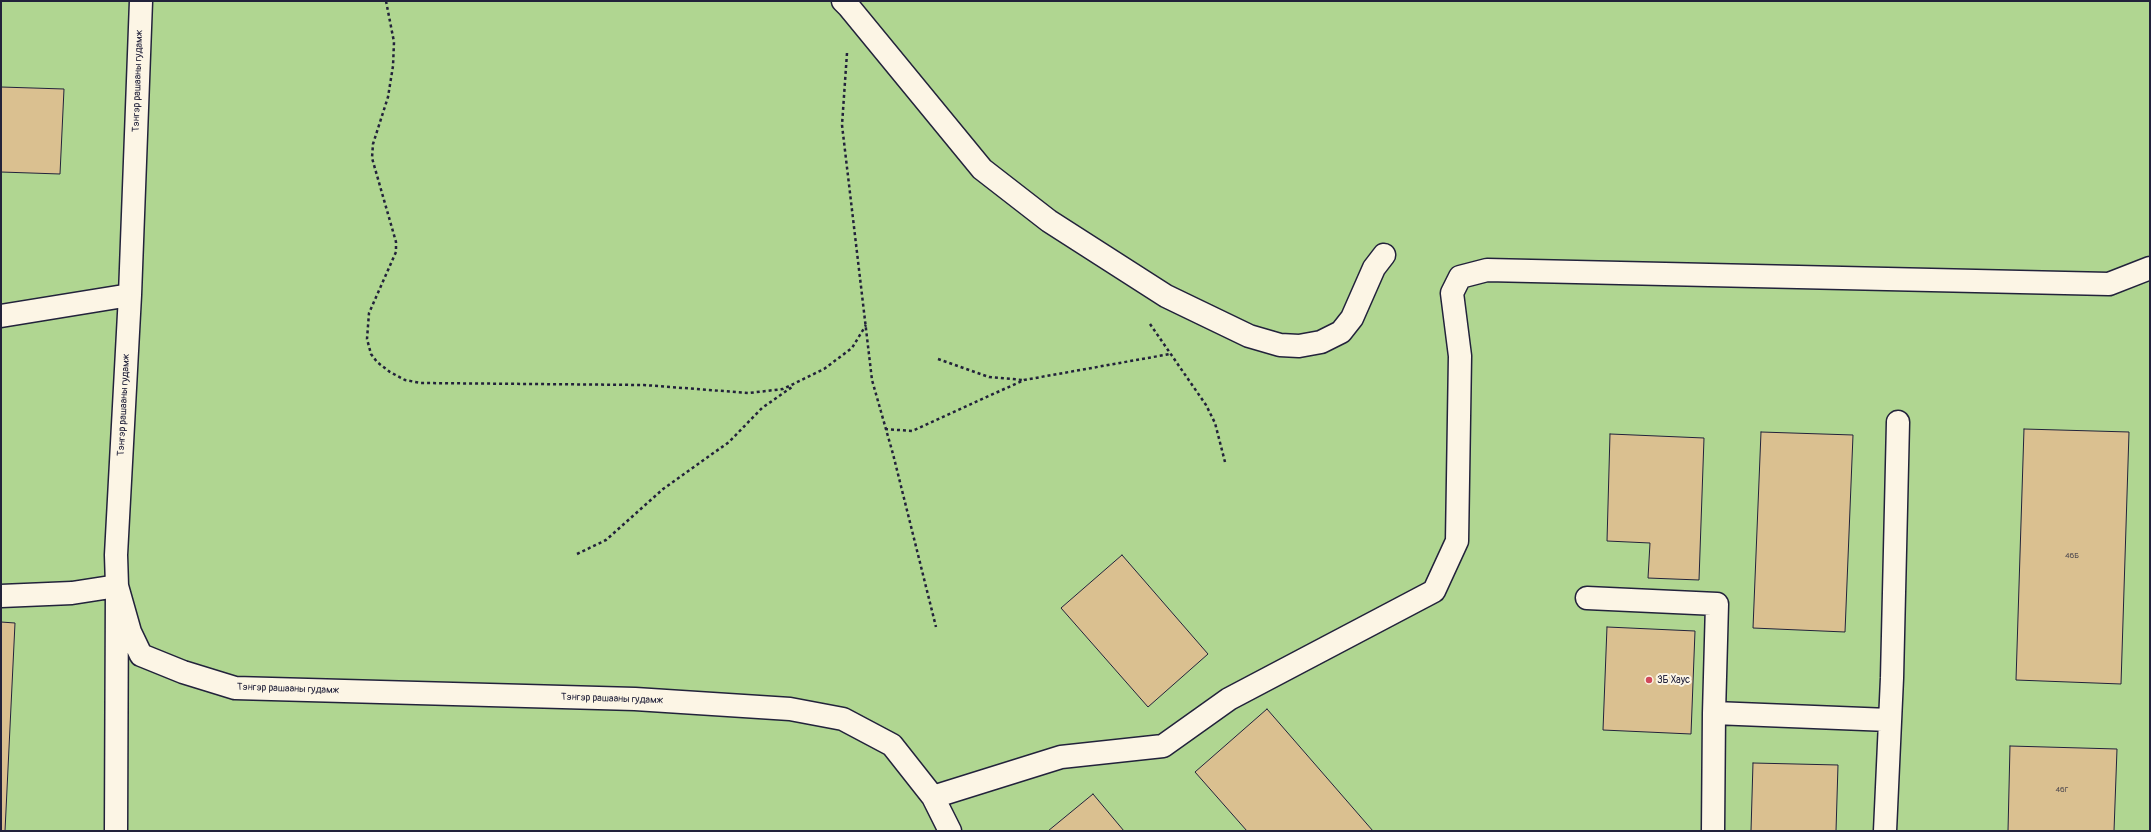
<!DOCTYPE html>
<html>
<head>
<meta charset="utf-8">
<style>
	body { margin:0 }
	#map { position:relative; width:2151px; height:832px; overflow:hidden; background:#fcf5e5; font-family:Pangolin,sans-serif }
	canvas { display:block }
	.frame { position:absolute; inset:0; border:2px solid #22223b; pointer-events:none }
</style>
</head>
<body>
<div id="map">
<canvas width="2151" height="832"></canvas>
<div class="frame"></div>
</div>
<script>
const context = document.querySelector('canvas').getContext('2d');
context.lineJoin = 'round';
function fill(path, color) {
  context.fillStyle = color;
  context.fill(path, 'evenodd');
}
function shape(rows) {
  const path = new Path2D();
  for (const r of rows) {
    path.moveTo(r[0], r[1]);
    for (let i = 2; i < r.length; i += 2) path.lineTo(r[i], r[i + 1]);
  }
  return path;
}
function stroke(path, color, width, dash) {
  context.strokeStyle = color;
  context.lineWidth = width;
  context.lineCap = dash ? 'butt' : 'round';
  context.setLineDash(dash || []);
  context.stroke(path);
}
function write(font, color, halo, rows, align = 'center') {
  context.font = font + ' Pangolin,sans-serif';
  context.lineWidth = 4;
  context.setLineDash([]);
  context.textBaseline = 'middle';
  context.strokeStyle = halo;
  context.fillStyle = color;
  for (const [text, x, y, turn = 0] of rows) {
    context.save();
    context.translate(x, y);
    context.rotate((+turn || 0) * Math.PI / 180);
    context.textAlign = isNaN(turn) ? turn : align;
    if (halo) context.strokeText(text, 0, 0);
    context.fillText(text, 0, 0);
    context.restore();
  }
}
fill(shape([
	[1,1,2150,1,2150,831,1,831]
]), '#b0d691');
const building = shape([
	[1,87,64,89,60,174,1,172,1,87],
	[2024,429,2129,432,2121,684,2016,680,2024,429],
	[1761,432,1853,435,1845,632,1753,628,1761,432],
	[1610,434,1704,438,1699,580,1648,578,1650,543,1607,541,1610,434],
	[1122,555,1208,654,1148,707,1061,608,1122,555],
	[1,622,15,623,5,831,1,831,1,622],
	[1607,627,1695,631,1691,734,1603,730,1607,627],
	[1267,709,1373,831,1247,831,1195,772,1267,709],
	[2010,746,2117,749,2114,831,2008,831,2010,746],
	[1753,763,1838,765,1836,831,1751,831,1753,763],
	[1093,794,1124,831,1048,831,1093,794]
]);
fill(building, '#dac090');
stroke(building, '#22223b', 1);
const minor = shape([
	[141,1,130,295,116,555,117,586,130,632,141,655,183,672,235,688,635,699,790,709,843,719,892,745,933,797,950,831],
	[843,1,849,7,982,169,1049,221,1166,296,1249,336,1280,345,1299,346,1321,342,1341,332,1352,318,1374,268,1384,255],
	[1,316,130,295],
	[1,596,72,593,117,586,116,831],
	[1587,598,1717,604,1714,713,1889,720],
	[933,797,1061,757,1163,746,1229,699,1434,591,1457,541,1460,356,1452,293,1460,277,1487,270,2109,284,2150,268],
	[1713,831,1714,713],
	[1885,831,1892,678,1898,422]
]);
stroke(minor, '#22223b', 25);
stroke(shape([
	[386,1,394,42,393,66,388,97,373,144,372,158,396,242,396,252,369,313,367,339,371,354,377,362,390,372,405,380,421,383,644,385,749,393,783,389,824,369,852,348,866,325],
	[847,53,842,125,872,380,893,454,936,627],
	[1150,324,1206,405,1215,423,1225,462],
	[938,359,989,377,1023,380],
	[885,429,912,431,1024,380,1170,354],
	[577,554,606,540,663,489,729,442,762,408,792,387]
]), '#22223b', 2.5, [3, 3]);
stroke(minor, '#fcf5e5', 22);
for (const [x, y, r, color] of [
	[1649,680,4,"#d1495b"]
]) {
  const dot = new Path2D();
  dot.arc(x, y, r, 0, 2 * Math.PI);
  context.fillStyle = color;
  context.fill(dot);
  stroke(dot, '#fcf5e5', 1.5);
}
write('8px', '#504a50', null, [
	["46Б",2072,556],
	["46Г",2062,790]
]);
write('10px', '#22223b', '#fcf5e5', [
	["Тэнгэр рашааны гудамж",138,81,-88],
	["Тэнгэр рашааны гудамж",124,405,-87],
	["Тэнгэр рашааны гудамж",288,689,2],
	["Тэнгэр рашааны гудамж",612,699,2]
]);
write('10px', '#22223b', '#fcf5e5', [
	["3Б Хаус",1657,680]
], 'left');
</script>
</body>
</html>
